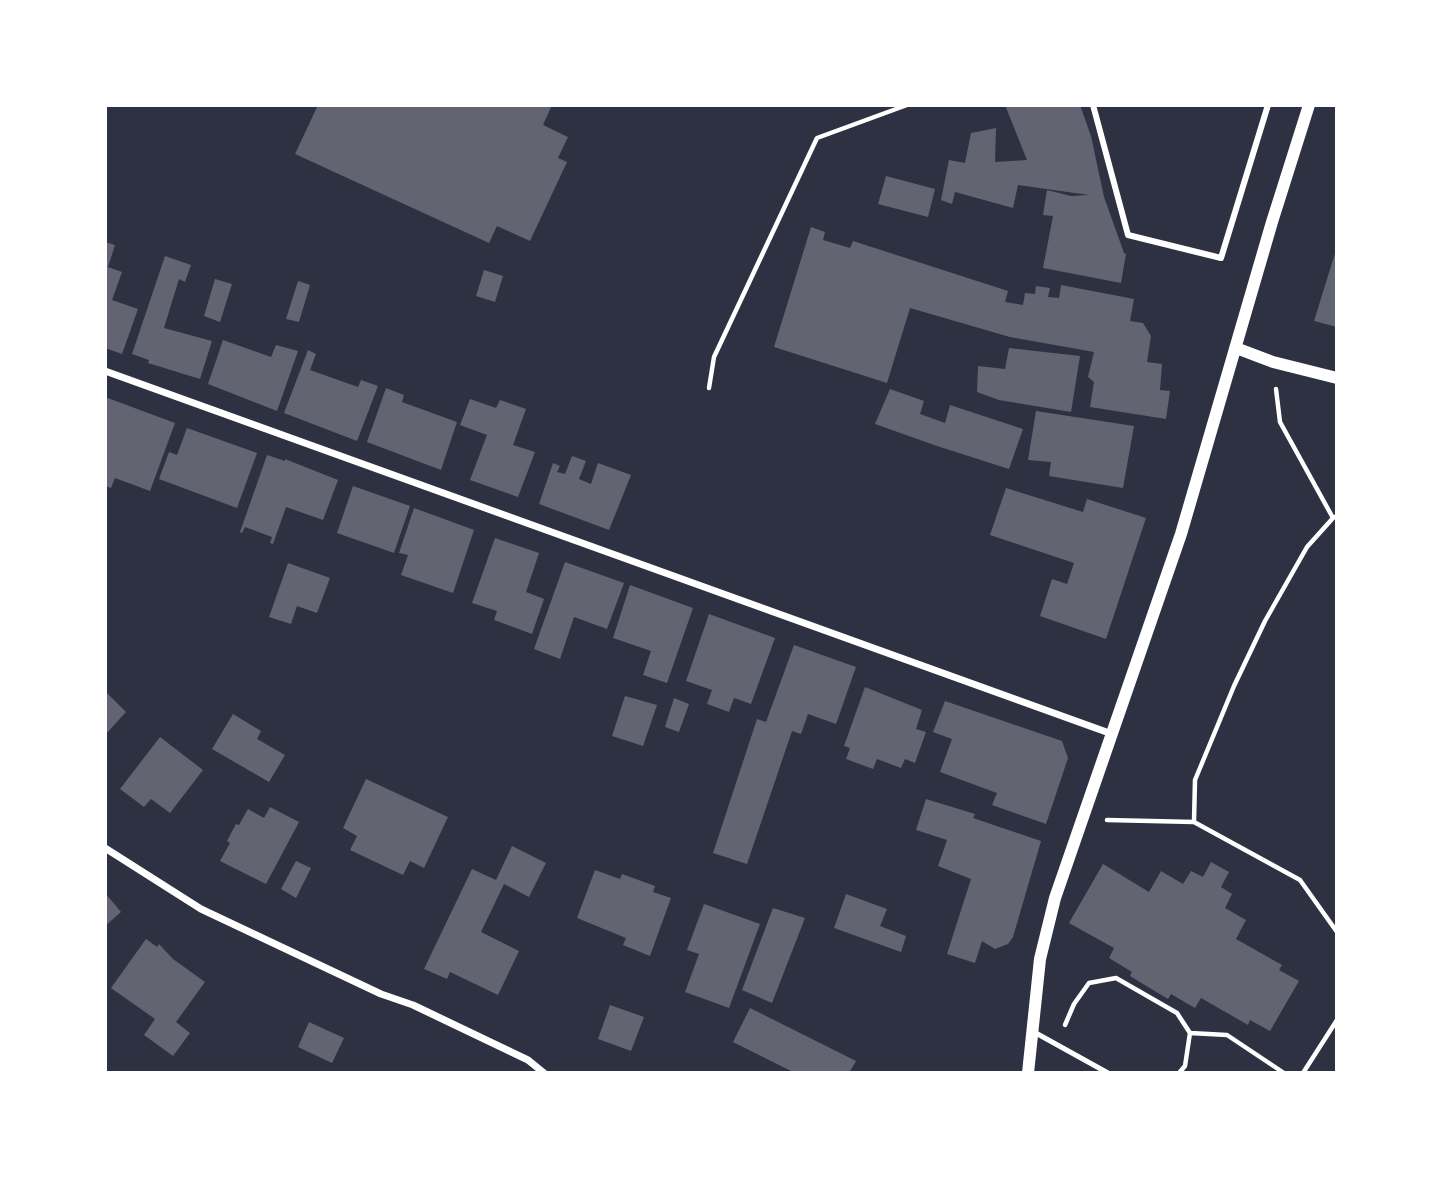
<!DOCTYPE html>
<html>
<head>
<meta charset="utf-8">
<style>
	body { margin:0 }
	#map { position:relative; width:1442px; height:1178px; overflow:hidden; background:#2d3142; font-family:Ubuntu,sans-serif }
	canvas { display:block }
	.frame { position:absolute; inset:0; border:107px solid #fff; pointer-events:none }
</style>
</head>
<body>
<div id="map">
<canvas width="1442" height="1178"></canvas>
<div class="frame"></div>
</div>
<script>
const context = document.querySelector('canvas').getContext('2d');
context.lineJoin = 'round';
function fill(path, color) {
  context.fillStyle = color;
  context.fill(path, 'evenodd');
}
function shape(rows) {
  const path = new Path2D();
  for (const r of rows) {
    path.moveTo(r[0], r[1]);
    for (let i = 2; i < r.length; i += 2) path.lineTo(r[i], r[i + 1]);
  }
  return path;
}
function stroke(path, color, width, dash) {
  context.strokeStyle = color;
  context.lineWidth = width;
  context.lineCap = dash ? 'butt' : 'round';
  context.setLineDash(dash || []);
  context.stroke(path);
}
fill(shape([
	[318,105,552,105,543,125,568,137,558,158,567,162,530,241,497,226,489,243,295,154],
	[1005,105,1080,105,1091,136,1104,197,1124,253,1126,254,1121,283,1043,268,1053,216,1043,215,1047,190,1071,196,1089,195,1018,185,1013,208,955,192,952,204,941,200,949,160,965,163,971,133,996,128,995,162,1027,160],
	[886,176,935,189,928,217,878,204],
	[811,227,825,232,823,240,850,248,853,241,1008,291,1005,302,1023,305,1025,293,1035,294,1036,286,1050,288,1048,297,1059,298,1061,285,1134,299,1130,321,1143,323,1151,336,1147,362,1162,364,1160,390,1170,391,1166,419,1090,407,1094,382,1088,377,1094,352,1010,337,910,308,887,383,774,347],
	[105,242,115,245,108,267,122,272,112,300,138,309,122,354,105,348],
	[1336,250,1337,250,1337,327,1314,321],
	[165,256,191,265,185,282,179,279,164,328,212,341,200,379,148,363,149,360,132,354],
	[484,270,503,276,495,302,476,296],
	[215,279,232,284,220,322,204,316],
	[298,281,310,285,299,322,286,319],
	[223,340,271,357,276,345,298,351,277,411,208,384],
	[1009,348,1080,356,1071,412,999,400,977,392,978,366,1005,369],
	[308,350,316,354,310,370,358,387,361,380,378,386,357,441,284,413],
	[386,388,404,395,402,402,457,422,441,470,367,442],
	[890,389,924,401,920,414,945,423,950,405,1023,429,1009,469,937,446,875,424],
	[105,397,175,423,150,491,115,478,111,488,105,486],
	[470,399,496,408,500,400,526,409,513,445,535,452,518,497,470,480,487,435,460,425],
	[1036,411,1134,426,1123,488,1049,476,1051,462,1028,460],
	[187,428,257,453,237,508,159,479,169,452,177,455],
	[267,455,285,461,285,459,338,480,323,520,286,507,273,544,270,543,272,537,245,527,242,533,240,532],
	[572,456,586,461,579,479,591,484,598,463,631,475,609,530,539,504,553,463,560,466,557,472,565,474],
	[353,486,410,506,394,553,337,533],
	[1006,488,1083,512,1087,499,1146,518,1106,639,1040,616,1052,579,1067,584,1074,563,990,535],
	[414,508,474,530,453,593,401,575,408,555,399,553],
	[495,538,539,553,526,592,544,599,532,634,494,620,497,611,472,603],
	[565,562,624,583,607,629,574,617,560,659,534,649],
	[288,563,330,578,317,613,297,606,291,624,269,617],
	[630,585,693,608,667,683,643,675,651,651,613,638],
	[709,614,775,638,751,704,734,698,729,712,707,704,712,690,686,681],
	[794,645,856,667,836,724,808,714,801,734,792,731,747,864,713,853,757,719,766,722],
	[865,687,922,710,916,729,926,732,915,763,905,759,901,768,877,759,873,769,846,759,850,748,844,746],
	[105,691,126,712,105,735],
	[625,696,657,705,643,746,612,736],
	[674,698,689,704,679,732,665,727],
	[945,701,1062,741,1068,758,1046,824,992,805,997,793,940,772,952,739,933,732],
	[233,714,261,731,257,739,285,755,269,782,212,749],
	[160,737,203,770,170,813,151,799,144,807,120,789],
	[366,779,448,817,424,868,410,861,403,875,350,850,357,836,343,828],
	[926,799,975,814,973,818,1041,841,1013,937,1008,944,995,949,982,941,975,963,947,954,971,879,938,866,947,840,916,830],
	[270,807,299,822,266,884,220,861,230,843,227,841,236,824,239,825,248,809,264,818],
	[512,846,546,863,529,897,504,884,481,932,519,951,498,995,450,972,447,979,424,969,472,869,496,880],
	[296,861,311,868,296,898,281,889],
	[1211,862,1229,872,1221,887,1232,894,1225,908,1246,920,1236,939,1282,965,1279,970,1299,981,1270,1031,1250,1020,1248,1025,1201,998,1195,1008,1171,994,1168,999,1130,976,1132,972,1109,958,1114,948,1069,923,1103,864,1149,892,1161,871,1183,884,1191,871,1203,877],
	[595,870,620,879,622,874,655,886,653,892,671,898,650,956,623,945,626,938,577,918],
	[105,893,121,912,105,926],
	[846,894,887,909,880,926,906,936,901,952,834,928],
	[704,904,760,924,729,1008,685,992,699,954,687,950],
	[773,908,805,918,772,1003,742,990],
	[146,939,157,947,159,944,173,959,205,982,176,1022,190,1033,173,1056,144,1035,155,1019,111,988],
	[610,1005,644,1017,631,1051,598,1039],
	[750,1008,856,1061,849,1073,795,1073,733,1042],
	[309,1022,344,1038,332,1063,298,1047]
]), '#626471');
stroke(shape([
	[709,388,714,357,817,138,907,105],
	[1276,389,1280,422,1333,518],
	[1337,516,1333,518,1307,547,1265,621,1234,686,1195,780,1194,822,1300,880,1337,932],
	[1107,820,1194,822],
	[1065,1025,1074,1004,1089,983,1116,978,1177,1013,1190,1033,1185,1066,1179,1073],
	[1190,1033,1227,1035,1284,1073],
	[1303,1073,1337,1020]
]), '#fff', 4.5);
stroke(shape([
	[1034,1032,1108,1073]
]), '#fff', 5);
stroke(shape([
	[1093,105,1128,235,1221,258,1268,105]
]), '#fff', 6);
stroke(shape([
	[105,371,1112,734],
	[105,848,201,909,381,994,413,1005,528,1060,544,1073]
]), '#fff', 7);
stroke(shape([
	[1236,348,1273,362,1337,378],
	[1028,1073,1040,959,1055,898,1181,534,1272,222,1309,105]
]), '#fff', 12);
</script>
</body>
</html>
